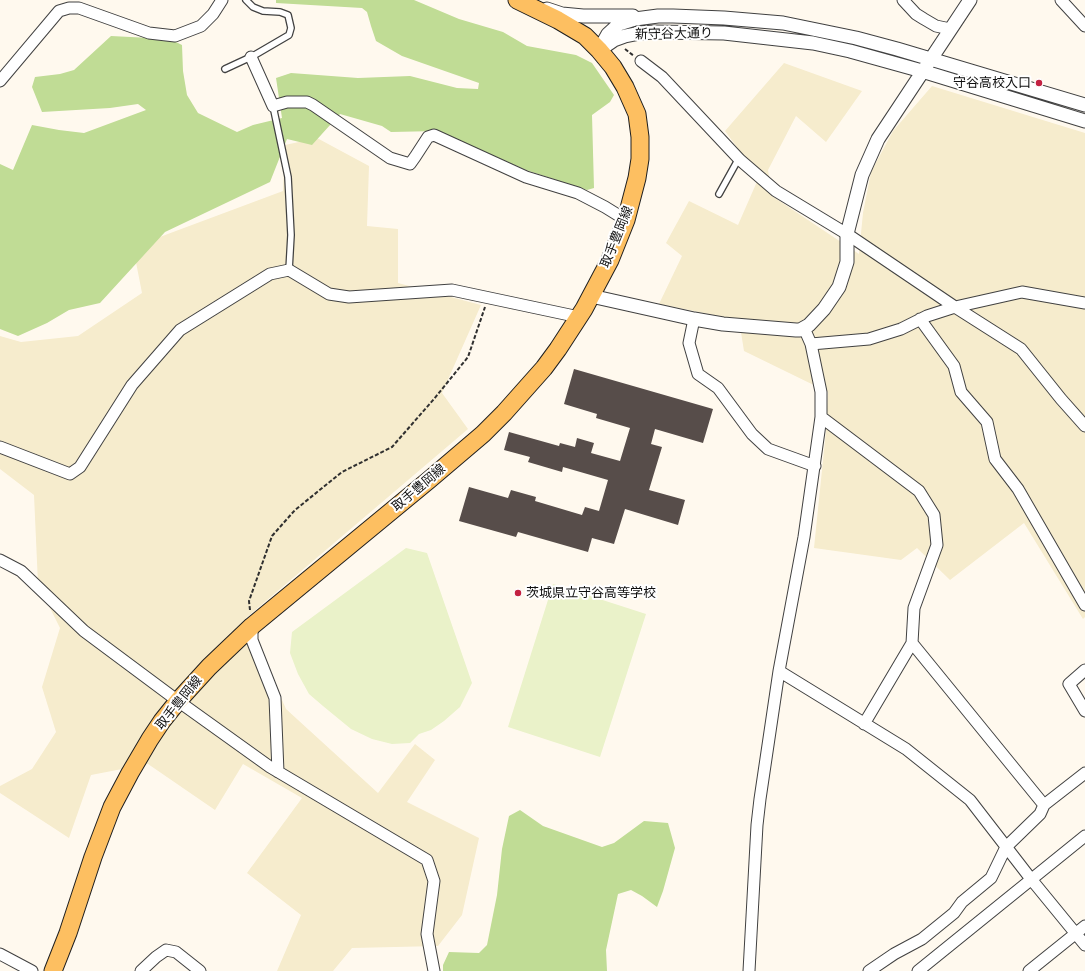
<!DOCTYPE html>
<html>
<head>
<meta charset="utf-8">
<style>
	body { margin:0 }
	canvas { display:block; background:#fff9ee }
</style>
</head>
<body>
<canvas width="1085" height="971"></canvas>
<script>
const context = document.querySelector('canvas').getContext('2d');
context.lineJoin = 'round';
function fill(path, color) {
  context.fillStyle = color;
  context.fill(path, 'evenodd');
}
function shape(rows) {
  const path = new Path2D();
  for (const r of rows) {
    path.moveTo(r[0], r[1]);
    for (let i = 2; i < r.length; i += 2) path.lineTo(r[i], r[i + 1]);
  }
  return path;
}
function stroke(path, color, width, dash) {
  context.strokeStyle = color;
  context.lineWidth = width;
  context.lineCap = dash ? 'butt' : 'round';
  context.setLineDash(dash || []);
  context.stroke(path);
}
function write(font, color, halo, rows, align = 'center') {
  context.font = font + ' "Zilla Slab","Noto Sans JP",serif';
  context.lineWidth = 4;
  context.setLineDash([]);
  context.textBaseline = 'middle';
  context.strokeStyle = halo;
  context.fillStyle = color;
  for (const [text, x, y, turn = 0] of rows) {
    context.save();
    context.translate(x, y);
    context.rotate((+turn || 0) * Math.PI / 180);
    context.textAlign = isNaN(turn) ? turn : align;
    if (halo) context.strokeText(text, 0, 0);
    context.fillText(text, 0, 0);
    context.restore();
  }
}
fill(shape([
	[784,63,862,91,826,142,796,116,768,170,772,196,859,254,863,213,871,172,893,131,932,86,1085,133,1085,617,1083,619,1024,523,950,580,917,548,901,560,814,548,826,431,828,392,744,351,739,320,659,304,682,256,666,243,689,201,738,225,759,177,725,131],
	[317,138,369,166,367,226,398,229,398,283,481,305,442,393,468,429,246,618,286,709,378,793,415,744,435,760,407,802,479,838,462,915,438,946,352,948,333,971,277,971,301,915,247,873,302,798,243,764,215,810,148,764,91,775,69,838,0,793,0,786,32,769,56,732,42,687,60,628,38,584,34,495,0,469,0,336,21,342,78,336,142,293,133,247,283,191,285,145]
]), '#f6eccd');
fill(shape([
	[276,0,414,0,459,19,503,32,527,46,576,55,592,63,614,95,610,102,592,115,594,188,587,190,526,170,438,131,391,132,382,126,340,114,312,145,287,139,270,182,165,232,100,303,69,310,47,323,18,336,0,329,0,164,13,170,32,125,59,130,84,133,146,110,138,104,110,108,42,112,32,87,35,77,60,74,74,70,111,36,170,39,182,45,183,71,187,95,198,113,237,132,253,125,282,118,276,78,291,73,358,78,410,76,457,88,478,89,479,83,402,56,376,41,371,26,367,12,362,8,276,3],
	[520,810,543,826,602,847,614,843,644,821,668,823,675,848,663,891,657,907,642,896,631,890,618,894,606,950,607,971,443,971,443,965,449,952,479,953,487,945,497,895,502,849,509,816]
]), '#c0dc95');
fill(shape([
	[406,548,427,553,472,683,460,707,444,721,431,730,419,734,410,743,392,744,372,739,351,729,323,706,309,694,298,674,290,653,292,632],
	[553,584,646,614,600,757,508,727]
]), '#eaf2c9');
fill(shape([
	[574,369,713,409,703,443,655,429,651,444,662,447,649,490,685,500,678,525,625,509,614,544,592,538,588,552,518,532,516,537,459,521,469,487,508,498,511,490,536,497,535,501,582,515,585,507,599,511,608,480,563,467,562,472,528,462,530,457,504,450,509,432,559,446,560,443,575,447,577,438,594,443,591,453,620,461,630,428,596,418,597,414,564,404]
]), '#574d4a');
const service = shape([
	[225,69,253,56,289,35,291,28,288,15,280,12,263,11,253,7,246,0],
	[273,106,288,177,291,235,289,270],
	[719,194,739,158]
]);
const minor = shape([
	[903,0,916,14,924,19,936,26,950,29],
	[1061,0,1085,26],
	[251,57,273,106,287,102,307,102,313,105,390,158,410,164,415,157,428,137,434,135,526,177,578,193,605,207,626,220],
	[641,61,662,77,740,160,776,191,847,234,955,307,1021,349,1061,399,1085,426],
	[0,81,59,11,69,8,79,8,149,33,175,36,201,26,213,14,222,0],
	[694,319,689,343,698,374,718,388,752,434,768,449,815,466],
	[920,319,954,366,961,392,987,422,995,459,1018,489,1085,605],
	[811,344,869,339,901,329,927,316,955,307,1022,292,1085,303],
	[821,417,919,491,934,515,937,545,914,608,912,643,864,724],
	[0,447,70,474,80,467,132,385,180,330,270,274,289,270,329,294,349,297,452,290,579,317],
	[0,560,21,571,84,631,178,701,270,767,427,860,434,881,427,934,434,971],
	[252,626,252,640,275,698,278,772],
	[912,643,1044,805],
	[1085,670,1069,684,1085,711],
	[779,671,906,749,970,800,1031,879,1085,945],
	[0,954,32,971],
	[141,971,156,957,166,950,176,952,200,971],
	[749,971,757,825,760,799,779,671,804,537,821,417,821,392,811,344,804,328],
	[869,971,894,954,922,939,954,913,962,902,991,878,1006,847,1040,814,1044,805,1085,773],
	[918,971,1085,836],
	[1029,971,1085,926]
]);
const tertiary = shape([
	[547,9,562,14,583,16,633,16],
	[601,49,614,40,625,36,640,33,655,32,724,33,813,43,850,51,922,71,1085,121],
	[599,50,608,34,619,24,635,19,658,16,673,16,724,18,783,23,856,38,897,49,1085,105],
	[591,296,694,319,723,324,796,330,800,330,809,325,824,309,839,287,847,262,847,234,862,175,878,139,970,0]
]);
const primary = shape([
	[53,971,68,933,93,857,112,807,130,773,150,739,162,721,178,701,209,667,252,626,429,480,483,434,504,413,544,368,558,349,584,309,610,260,626,220,637,178,640,159,640,137,637,114,625,87,613,67,599,50,585,36,558,20,517,0]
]);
stroke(service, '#414141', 8);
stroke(minor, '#414141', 13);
stroke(tertiary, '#414141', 15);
stroke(primary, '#1f1f1f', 19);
stroke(shape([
	[625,49,634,56],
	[250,610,249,601,272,536,295,510,342,472,392,447,434,399,468,357,485,307]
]), '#303030', 2, [4, 2]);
stroke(service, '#fff', 5.5);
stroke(minor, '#fff', 11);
stroke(tertiary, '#fff', 13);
stroke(primary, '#fdbf61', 17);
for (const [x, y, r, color] of [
	[1039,83,4,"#c32141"],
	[518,593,4,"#c32141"]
]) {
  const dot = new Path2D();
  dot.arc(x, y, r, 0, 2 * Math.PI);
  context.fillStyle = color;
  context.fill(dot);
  stroke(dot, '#fff', 1.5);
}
write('13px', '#0e0e0e', '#fff', [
	["新守谷大通り",674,34,-1],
	["取手豊岡線",617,237,-68],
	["取手豊岡線",419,488,-40],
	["取手豊岡線",179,703,-51]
]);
write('13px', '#0e0e0e', '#fff', [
	["守谷高校入口",1031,83],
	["茨城県立守谷高等学校",526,593,"left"]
], 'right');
</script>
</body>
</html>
